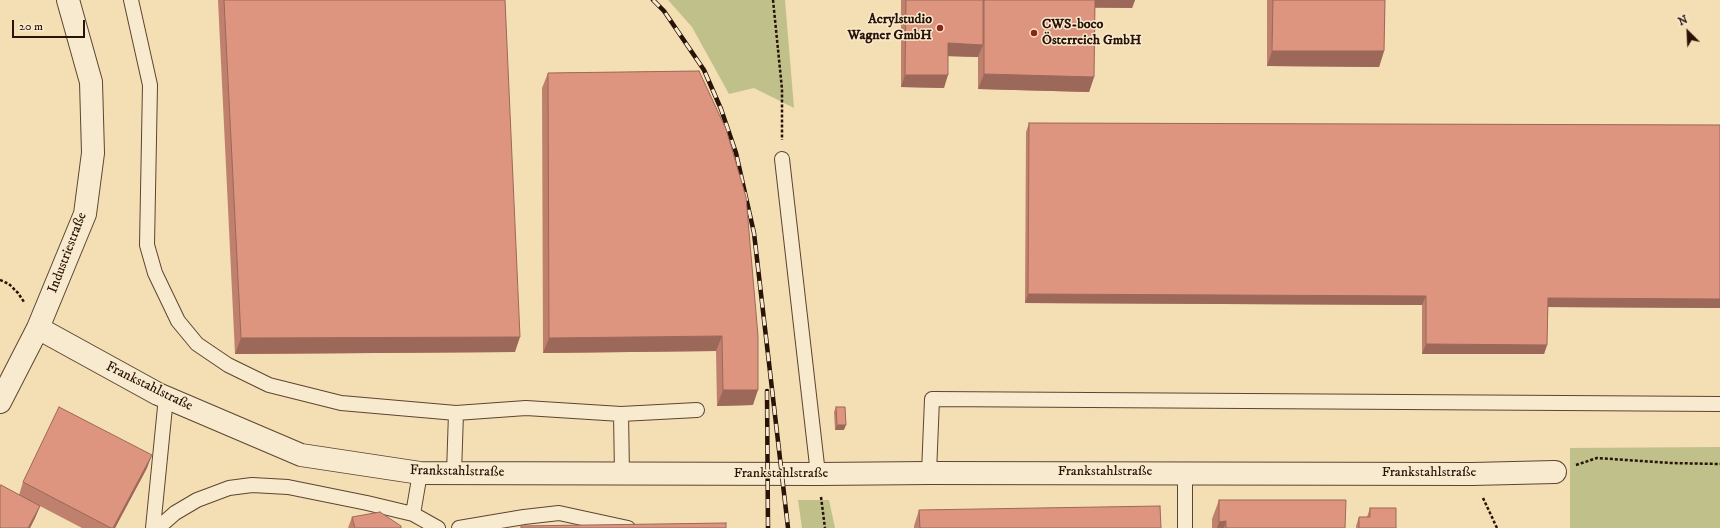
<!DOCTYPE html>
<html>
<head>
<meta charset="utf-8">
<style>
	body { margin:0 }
	#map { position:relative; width:1720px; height:528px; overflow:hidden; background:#f4deb3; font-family:"IM FELL DW Pica",serif }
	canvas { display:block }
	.north { position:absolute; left:1668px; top:12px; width:40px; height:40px; -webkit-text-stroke:3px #f8eace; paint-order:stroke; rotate:336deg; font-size:11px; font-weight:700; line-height:16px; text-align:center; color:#291206 }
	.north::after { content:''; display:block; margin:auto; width:14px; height:18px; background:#291206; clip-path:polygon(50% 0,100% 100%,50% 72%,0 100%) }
	.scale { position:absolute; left:12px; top:20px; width:73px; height:18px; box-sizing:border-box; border:2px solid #291206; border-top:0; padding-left:5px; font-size:12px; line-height:14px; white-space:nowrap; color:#291206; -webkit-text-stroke:3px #f8eace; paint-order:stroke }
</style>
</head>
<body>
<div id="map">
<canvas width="1720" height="528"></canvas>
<div class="north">N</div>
<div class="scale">20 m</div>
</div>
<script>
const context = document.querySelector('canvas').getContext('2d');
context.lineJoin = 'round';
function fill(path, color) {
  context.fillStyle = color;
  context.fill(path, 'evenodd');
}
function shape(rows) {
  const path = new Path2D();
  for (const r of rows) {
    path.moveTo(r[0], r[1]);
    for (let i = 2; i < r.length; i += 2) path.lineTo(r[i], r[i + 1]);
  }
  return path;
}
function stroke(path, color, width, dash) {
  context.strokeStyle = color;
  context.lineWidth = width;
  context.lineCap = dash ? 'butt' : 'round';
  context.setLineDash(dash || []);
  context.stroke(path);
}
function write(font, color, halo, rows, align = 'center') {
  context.font = font + ' "IM FELL DW Pica",serif';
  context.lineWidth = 3;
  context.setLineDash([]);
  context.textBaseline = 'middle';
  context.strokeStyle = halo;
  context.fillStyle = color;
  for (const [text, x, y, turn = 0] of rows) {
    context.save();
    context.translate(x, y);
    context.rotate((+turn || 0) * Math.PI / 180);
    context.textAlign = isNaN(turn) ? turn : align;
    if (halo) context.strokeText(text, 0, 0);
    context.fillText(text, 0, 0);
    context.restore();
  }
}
fill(shape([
	[668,0,785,0,794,108,754,88,729,94,692,27],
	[1720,447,1720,528,1570,528,1570,448],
	[798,500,829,500,835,528,802,528]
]), '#bfc08a');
const service = shape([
	[131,0,150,85,147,245,155,273,178,321,197,344,228,365,269,385,341,403,456,413,526,408,621,414,697,410],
	[782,159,818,474],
	[621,414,622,473],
	[1185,472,1185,528],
	[454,473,456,413],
	[929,473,932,399,1720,404],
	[413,514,420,473],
	[153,528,166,397],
	[158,528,175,513,197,500,229,488,252,485,288,487,367,503,413,514,438,528],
	[459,528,524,517,559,513,628,528]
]);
const minor = shape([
	[38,328,158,394,301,455,420,473,818,474,929,473,1472,474,1555,472],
	[0,402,38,328,85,214,93,153,91,82,68,0]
]);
stroke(service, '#5c4531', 16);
stroke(minor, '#5c4531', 24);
stroke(shape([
	[773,0,782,89,782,140],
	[0,280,9,284,18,293,24,302],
	[1576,465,1597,458,1671,463,1720,464],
	[821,497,825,528],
	[1483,498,1497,528]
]), '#291206', 2.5, [3, 2]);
stroke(service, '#f8eace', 14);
stroke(minor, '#f8eace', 22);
const rail = shape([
	[653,0,664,11,704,70,721,109,736,153,754,233,788,528],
	[767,391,768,528]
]);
stroke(rail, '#291206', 4.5);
stroke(rail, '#f8eace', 3, [9]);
fill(shape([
	[218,0,505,0,515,352,235,354],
	[901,0,1135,0,1132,8,1095,8,1094,77,1089,92,978,89,978,57,948,56,944,88,901,87],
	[1267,0,1385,0,1384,51,1379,67,1267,66],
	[699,71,753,405,717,406,716,351,543,353,542,88,548,73],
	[1029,123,1720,125,1720,308,1548,307,1547,345,1544,354,1422,354,1422,305,1025,303,1026,132],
	[836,407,844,430,835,430,834,412],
	[147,468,115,528,82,528,40,506,35,518,30,528,0,528,19,495,23,482],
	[1219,500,1345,528,1212,528,1212,519],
	[1370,508,1396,528,1356,528,1356,526,1359,517,1367,517],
	[919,510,1161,528,914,528,914,526],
	[352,517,401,528,348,528]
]), '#bf806d');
fill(shape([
	[1092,0,1135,0,1132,8,1090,7],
	[948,43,983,45,978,57,944,56],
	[1272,51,1384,51,1379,67,1267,66],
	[984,74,1094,77,1089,92,978,89],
	[905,75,948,75,944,88,901,87],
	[1028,294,1426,296,1422,305,1025,303],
	[1548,298,1720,299,1720,308,1544,307],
	[722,336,716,351,543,353,549,338],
	[520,337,515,352,235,354,241,338],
	[1426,344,1547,345,1544,354,1422,354],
	[723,390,758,390,753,405,717,406],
	[837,425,846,425,844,430,835,430],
	[152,455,147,468,115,528,113,528],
	[40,506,35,518,30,528,28,528],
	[1226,521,1224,528,1217,528,1219,522]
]), '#9b6859');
const building = shape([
	[224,0,505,0,520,337,241,338,224,0],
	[906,0,983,0,983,45,948,43,948,75,905,75,906,0],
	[984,0,1095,0,1094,77,984,74,984,0],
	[1273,0,1385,0,1384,51,1272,51,1273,0],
	[699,71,726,129,746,197,758,336,758,390,723,390,722,336,549,338,548,73,699,71],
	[1029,123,1720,125,1720,299,1548,298,1547,345,1426,344,1426,296,1028,294,1029,123],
	[59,407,152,455,113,528,111,528,23,482,59,407],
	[836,407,845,407,846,425,837,425,836,407],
	[1,485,40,506,28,528,0,528,0,487,1,485],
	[1219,500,1346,500,1345,528,1226,528,1226,521,1219,522,1219,500],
	[1160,506,1161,528,920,528,919,510,1160,506],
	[1370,508,1396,508,1396,528,1359,528,1359,517,1370,517,1370,508],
	[380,512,401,526,401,528,355,528,352,517,380,512],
	[726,523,726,528,521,528,521,526,726,523]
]);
fill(building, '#de957f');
stroke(building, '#9b6859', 1);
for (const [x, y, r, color] of [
	[940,28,4,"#8f2418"],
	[1034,33,4,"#8f2418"]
]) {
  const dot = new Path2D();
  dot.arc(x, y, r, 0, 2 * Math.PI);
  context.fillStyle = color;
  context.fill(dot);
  stroke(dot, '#f8eace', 1.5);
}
write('bold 14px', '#291206', '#f8eace', [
	["Acrylstudio",932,20],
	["Wagner GmbH",932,36],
	["CWS-boco",1042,25,"left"],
	["Österreich GmbH",1042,41,"left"]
], 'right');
write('14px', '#291206', '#f8eace', [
	["Industriestraße",68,253,-69],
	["Frankstahlstraße",149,387,26],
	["Frankstahlstraße",457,472,1],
	["Frankstahlstraße",1105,472],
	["Frankstahlstraße",1429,473],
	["Frankstahlstraße",781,474]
]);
</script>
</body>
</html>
